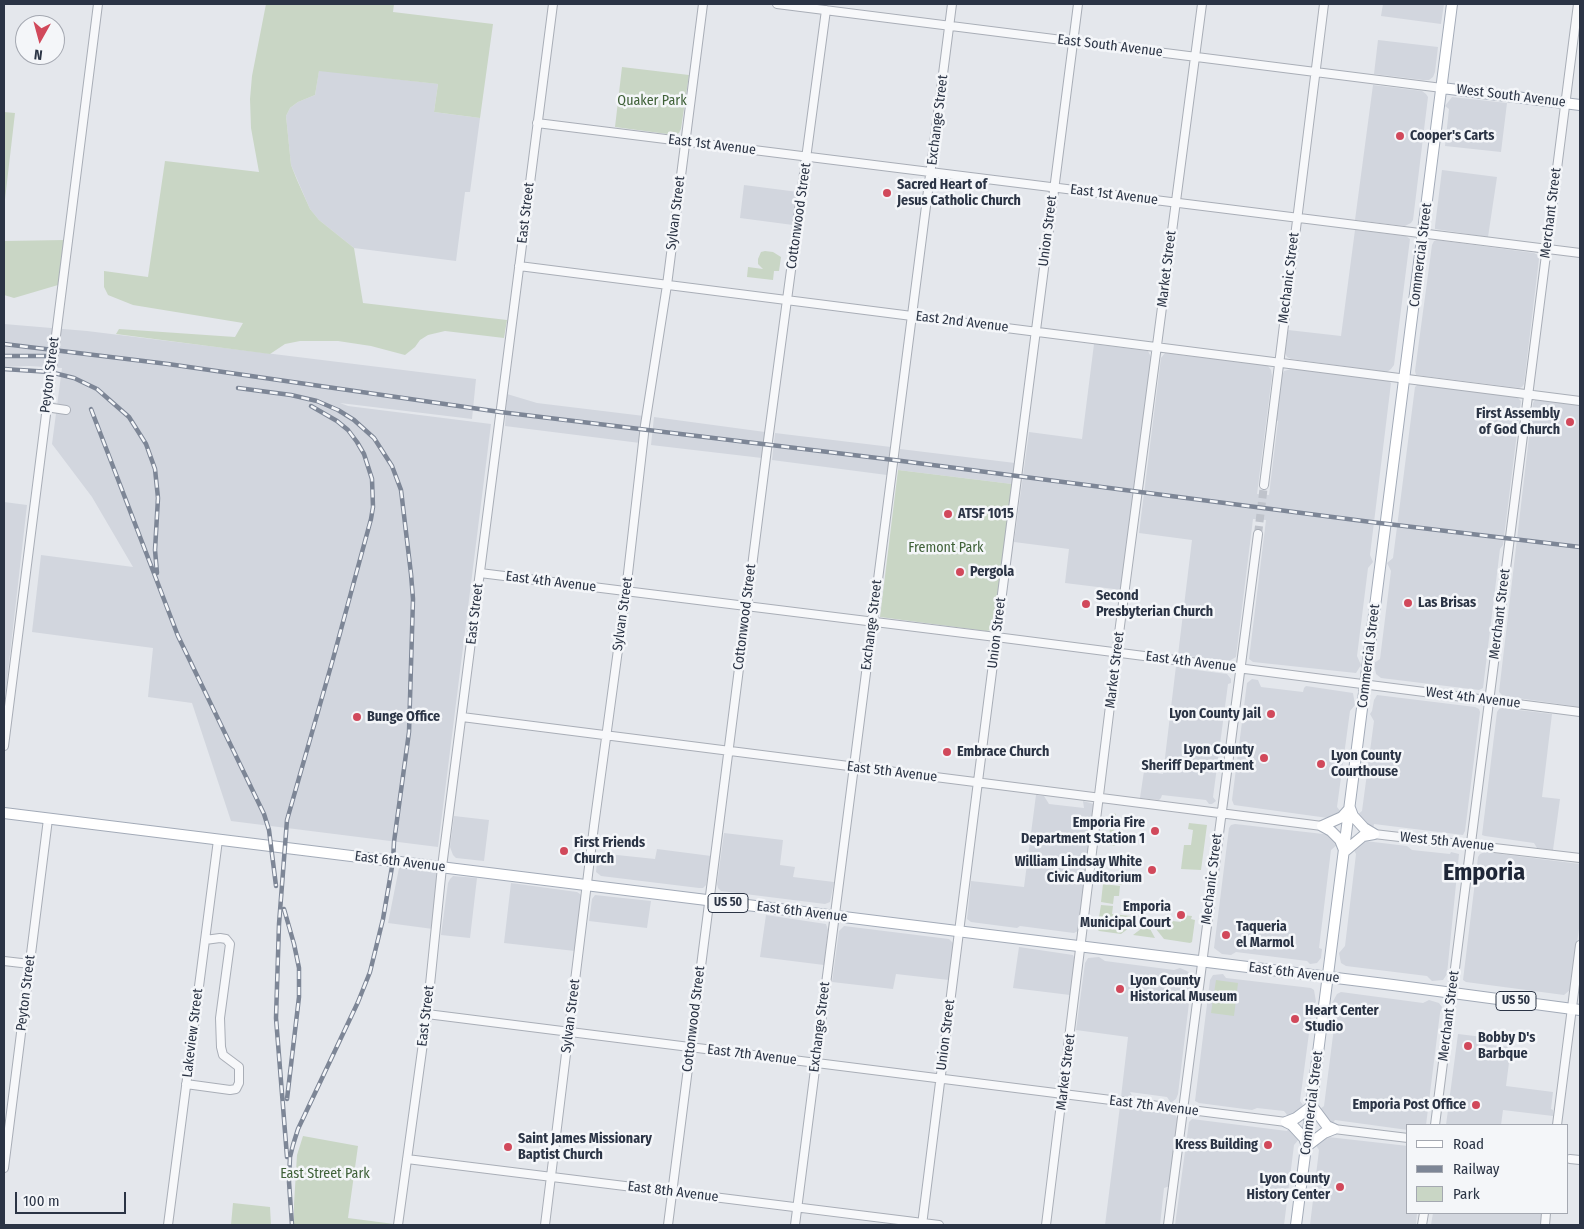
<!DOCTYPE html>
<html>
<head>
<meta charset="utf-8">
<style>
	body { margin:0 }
	#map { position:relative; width:1584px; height:1229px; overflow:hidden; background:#e4e7ec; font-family:"Fira Sans Condensed",sans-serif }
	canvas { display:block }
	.frame { position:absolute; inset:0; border:5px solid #2b3445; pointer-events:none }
	.legend { position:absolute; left:1406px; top:1124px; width:162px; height:90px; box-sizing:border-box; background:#f4f6f9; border:1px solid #a4a8b1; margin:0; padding:6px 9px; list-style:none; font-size:15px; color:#2b3445 }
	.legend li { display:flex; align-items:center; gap:10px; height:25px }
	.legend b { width:25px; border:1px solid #a4a8b1 }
	.north { position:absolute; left:15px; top:15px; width:50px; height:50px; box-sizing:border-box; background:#f4f6f9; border:1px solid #a4a8b1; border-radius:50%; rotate:187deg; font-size:14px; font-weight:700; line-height:20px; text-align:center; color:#2b3445 }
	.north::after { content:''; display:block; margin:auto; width:18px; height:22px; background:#d1495b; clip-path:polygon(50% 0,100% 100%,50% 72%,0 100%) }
	.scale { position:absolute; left:15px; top:1192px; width:111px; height:22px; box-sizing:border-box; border:2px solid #2b3445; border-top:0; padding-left:6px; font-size:15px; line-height:18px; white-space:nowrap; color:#2b3445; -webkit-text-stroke:4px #f4f6f9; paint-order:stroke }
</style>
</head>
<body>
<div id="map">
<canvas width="1584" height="1229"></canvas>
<div class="frame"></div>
<ul class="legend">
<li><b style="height:6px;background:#fff"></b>Road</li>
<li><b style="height:6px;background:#7d8696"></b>Railway</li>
<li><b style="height:14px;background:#c9d6c5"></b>Park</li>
</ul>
<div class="north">N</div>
<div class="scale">100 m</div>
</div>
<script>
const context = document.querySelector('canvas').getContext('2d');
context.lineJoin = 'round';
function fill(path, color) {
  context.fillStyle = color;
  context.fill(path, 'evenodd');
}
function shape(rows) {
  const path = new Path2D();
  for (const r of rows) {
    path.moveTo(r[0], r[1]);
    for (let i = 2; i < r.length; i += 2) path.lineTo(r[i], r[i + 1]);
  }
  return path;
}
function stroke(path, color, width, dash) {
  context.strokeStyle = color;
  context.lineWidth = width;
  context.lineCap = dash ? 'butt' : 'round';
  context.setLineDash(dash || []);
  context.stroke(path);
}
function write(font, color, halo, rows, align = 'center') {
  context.font = font + ' "Fira Sans Condensed",sans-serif';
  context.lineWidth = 5;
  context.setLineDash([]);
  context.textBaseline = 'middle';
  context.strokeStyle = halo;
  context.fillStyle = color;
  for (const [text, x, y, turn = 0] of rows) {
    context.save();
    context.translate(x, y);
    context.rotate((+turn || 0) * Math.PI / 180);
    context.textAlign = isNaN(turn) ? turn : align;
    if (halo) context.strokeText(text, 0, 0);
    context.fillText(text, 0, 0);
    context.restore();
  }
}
fill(shape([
	[1383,4,1444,4,1441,24,1381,16],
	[1378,40,1438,47,1435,72,1433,77,1429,80,1423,80,1374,74],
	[319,70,438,84,434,112,480,118,470,192,465,192,456,261,354,248,319,220,310,209,291,165,286,116,290,108,298,102,315,95],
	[1373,85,1422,91,1426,94,1428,97,1413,220,1411,223,1405,226,1355,220],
	[1452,97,1507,103,1501,152,1445,146,1449,109,1445,106],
	[1442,170,1497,177,1488,237,1435,229,1435,226],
	[744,185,798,192,793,225,740,218],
	[1355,230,1406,236,1410,239,1394,365,1391,369,1387,372,1291,359,1287,357,1285,353,1288,330,1341,336],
	[1437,240,1534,253,1538,255,1539,259,1524,384,1522,387,1519,388,1416,375,1415,371,1432,245,1434,241],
	[4,324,87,331,476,379,472,419,340,403,348,406,491,424,438,847,231,821,192,703,148,697,153,648,32,632,41,555,133,567,92,497,52,444,62,368,29,366,4,367],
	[1094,344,1148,351,1152,359,1122,590,1065,583,1069,549,1014,542,1029,432,1082,439],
	[1165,353,1264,365,1268,366,1271,370,1272,376,1257,494,1269,495,1278,421,1276,420,1282,375,1284,371,1291,369,1388,380,1391,383,1370,555,1373,562,1368,568,1357,656,1361,665,1356,673,1253,662,1249,659,1266,520,1253,519,1236,657,1229,661,1178,655,1192,540,1139,533,1161,358],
	[1418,384,1517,397,1521,401,1503,545,1500,549,1483,688,1479,690,1381,678,1376,674,1374,663,1380,659,1391,571,1387,563,1393,558,1415,387],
	[507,394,537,403,644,416,640,443,505,426],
	[1535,400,1580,405,1580,707,1503,696,1499,692,1533,403],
	[654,417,765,432,762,458,651,445],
	[775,433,891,447,887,475,772,460],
	[900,449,1015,463,1012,484,898,470],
	[4,502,27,505,4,707],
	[1176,666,1181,668,1227,674,1231,679,1231,683,1228,684,1213,797,1216,801,1212,804,1209,804,1206,800,1162,795,1161,798,1159,800,1140,798,1144,771,1163,774],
	[1252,679,1258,680,1261,687,1303,692,1304,688,1306,686,1353,693,1355,705,1350,711,1337,807,1341,812,1328,818,1234,805,1232,800,1247,683],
	[1377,695,1475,707,1479,709,1480,712,1465,831,1463,835,1374,824,1373,829,1357,815,1362,811,1374,721,1370,714,1372,711,1374,700],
	[1502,708,1552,714,1542,797,1560,799,1553,850,1537,848,1534,843,1485,836,1482,835,1497,712,1499,709],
	[1036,795,1044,796,1049,804,1084,808,1083,801,1094,804,1078,931,1074,933,1020,926,1017,928,971,922,967,919,971,881,1024,887],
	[454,816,489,820,484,861,456,858,453,855,450,847],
	[1235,824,1332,835,1337,845,1331,850,1319,948,1322,949,1321,958,1317,963,1310,964,1307,961,1236,952,1231,955,1222,954,1214,948,1229,828,1231,825],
	[724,833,783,840,780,865,795,867,793,877,834,882,830,902,825,904,721,891,718,888,717,884],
	[1365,838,1365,841,1407,846,1412,850,1450,854,1451,852,1459,854,1447,974,1443,980,1432,981,1427,976,1346,966,1341,963,1339,953,1345,946,1356,854,1353,848],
	[657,849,711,856,706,885,703,888,699,888,601,876,596,872,598,853,655,859],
	[1485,852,1580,864,1580,921,1571,989,1564,995,1466,982,1463,980,1478,857,1480,854],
	[399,868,436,873,439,875,433,929,388,923],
	[453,876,477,878,470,938,441,935,448,883,450,879],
	[511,883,577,892,580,894,582,897,575,951,504,943],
	[595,895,651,901,647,928,589,921,592,899],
	[766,915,826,924,828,930,824,965,760,957],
	[844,926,949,939,953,943,953,947,949,980,896,974,893,989,832,982,839,931],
	[1019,947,1073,955,1075,959,1070,995,1013,988],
	[1099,957,1105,961,1174,970,1180,968,1187,971,1191,975,1192,978,1178,1094,1176,1099,1172,1102,1171,1103,1167,1097,1130,1092,1134,1099,1121,1097,1128,1037,1076,1030,1085,963,1088,958],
	[1223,974,1226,978,1311,988,1314,990,1316,1002,1312,1005,1311,1018,1300,1101,1303,1105,1302,1110,1288,1116,1284,1111,1257,1108,1252,1110,1199,1103,1195,1101,1210,980,1213,975],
	[1341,992,1423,1003,1429,1000,1439,1003,1442,1007,1440,1013,1426,1125,1408,1125,1408,1130,1335,1120,1332,1124,1319,1110,1324,1106,1336,1012,1332,1003,1337,994],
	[1458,1034,1483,1037,1483,1044,1511,1047,1506,1086,1553,1092,1551,1109,1553,1110,1553,1116,1503,1110,1501,1125,1446,1125],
	[1120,1106,1171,1113,1176,1116,1178,1120,1170,1186,1164,1188,1160,1225,1105,1225],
	[1192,1119,1287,1131,1289,1128,1300,1138,1294,1145,1284,1225,1175,1225,1189,1122],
	[1328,1137,1408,1146,1408,1213,1417,1213,1416,1225,1310,1225,1319,1150,1315,1144],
	[1433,1213,1543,1213,1542,1225,1431,1225]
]), '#d2d6de');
fill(shape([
	[266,4,394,4,393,12,493,24,480,118,434,112,438,84,319,71,315,95,298,102,290,108,286,116,291,165,297,180,310,209,319,220,354,248,363,303,507,320,504,338,445,331,428,335,420,340,415,347,405,355,371,346,338,341,300,341,285,344,270,354,116,334,119,329,235,337,243,323,133,305,108,295,104,287,104,271,148,277,165,161,259,172,251,128,250,99,252,76],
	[622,67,689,75,681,129,679,133,675,135,615,127],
	[4,112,15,113,4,208],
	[65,240,58,285,14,298,4,295,4,241],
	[765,251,773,252,781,257,779,271,774,271,773,280,747,277,748,267,763,269,758,264,758,259,761,252],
	[898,470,1012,484,994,625,992,630,986,631,880,617],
	[1112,813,1116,814,1113,838,1116,839,1115,846,1108,845],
	[1189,823,1207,825,1201,870,1181,869,1184,845,1191,845,1193,830,1188,829],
	[1105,872,1121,874,1122,872,1124,872,1122,885,1104,882],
	[1103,884,1120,886,1119,896,1114,896,1113,904,1101,902],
	[1101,905,1113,906,1112,914,1131,916,1132,911,1135,911,1133,925,1121,934,1099,931,1097,929],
	[1182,915,1192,916,1191,919,1195,920,1192,942,1190,943,1164,939,1156,929,1157,919,1181,922],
	[1146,925,1149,927,1155,938,1133,935],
	[1216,980,1238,983,1234,1016,1211,1013],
	[303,1136,358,1146,348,1218,394,1224,394,1225,294,1225,294,1204,297,1155],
	[233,1203,270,1207,271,1225,231,1225]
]), '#c9d6c5');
stroke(shape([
	[1258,534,1264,485]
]), '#bfc3cb', 8, [8, 4]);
const minor = shape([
	[777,4,1442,88],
	[537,123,1580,253],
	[519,266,1580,401],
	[46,407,66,410],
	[1264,485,1324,4],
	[480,573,996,637,1580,712],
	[462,717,1322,826],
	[4,746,98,4],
	[1374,834,1580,858],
	[4,961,30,964],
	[427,1014,1286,1122],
	[186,1084,230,1090,236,1089,239,1083,239,1067,223,1055,221,1047,220,1018,230,944,226,939,220,938,205,940],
	[1435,1125,1578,4],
	[1557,1125,1580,945],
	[1334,1129,1408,1138],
	[407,1159,939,1225],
	[1570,1159,1580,1160],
	[4,1168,48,819],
	[168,1225,218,840],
	[398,1225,427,1014,442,867,553,4],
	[545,1225,594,826,626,591,645,425,667,285,703,4],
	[668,1225,768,441,826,10],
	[795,1225,952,4],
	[922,1225,985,726,1078,4],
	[1046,1225,1118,641,1202,4],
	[1168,1225,1258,534],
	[1422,1225,1424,1213],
	[1545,1225,1546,1213]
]);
const major = shape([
	[1442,88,1580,105],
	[4,813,1393,985,1580,1010],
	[1322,826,1342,817,1350,808,1353,816,1364,828,1374,834],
	[1322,826,1331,831,1340,840,1344,850],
	[1344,852,1363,836,1374,834],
	[1286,1122,1292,1125,1304,1138,1307,1146,1324,1133,1334,1129],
	[1286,1122,1296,1118,1312,1106,1327,1126,1334,1129],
	[1296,1225,1452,4]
]);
stroke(minor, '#a9aeb7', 10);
stroke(major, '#a3abb8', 12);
stroke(minor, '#f7f8fa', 8);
stroke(major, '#fff', 10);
const rail = shape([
	[4,344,168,364,500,412,894,460,1371,522,1580,547],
	[4,356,49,356],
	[4,369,50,372,74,378,97,389,129,417,146,444,155,469,158,498,155,550,157,573],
	[238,388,291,395,317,401,338,410,354,420,374,438,392,466,401,490,411,574,413,599,409,732,394,842,393,861,383,919,370,972,358,1002,298,1129,293,1145,290,1157,289,1182,292,1225],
	[91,409,178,636,264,814,269,830,276,886],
	[284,909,294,944,299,968,299,997,287,1099],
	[287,1157,276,1018,279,924,287,820,333,659,371,519,373,507,372,479,364,454,357,442,348,430,337,421,311,406]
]);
stroke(rail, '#7d8696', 4.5);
stroke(rail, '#f4f6f9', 2.5, [8]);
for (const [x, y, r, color] of [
	[1400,136,5,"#d1495b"],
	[887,193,5,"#d1495b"],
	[1570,422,5,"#d1495b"],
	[948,514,5,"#d1495b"],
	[960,572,5,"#d1495b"],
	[1408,603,5,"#d1495b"],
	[1086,604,5,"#d1495b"],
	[1271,714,5,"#d1495b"],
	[357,717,5,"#d1495b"],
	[947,752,5,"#d1495b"],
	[1264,758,5,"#d1495b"],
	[1321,764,5,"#d1495b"],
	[1155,831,5,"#d1495b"],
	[564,851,5,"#d1495b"],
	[1152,870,5,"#d1495b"],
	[1181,915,5,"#d1495b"],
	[1226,935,5,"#d1495b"],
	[1120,989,5,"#d1495b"],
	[1295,1019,5,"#d1495b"],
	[1468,1046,5,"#d1495b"],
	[1476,1105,5,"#d1495b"],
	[1268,1145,5,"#d1495b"],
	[508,1147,5,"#d1495b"],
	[1340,1187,5,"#d1495b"]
]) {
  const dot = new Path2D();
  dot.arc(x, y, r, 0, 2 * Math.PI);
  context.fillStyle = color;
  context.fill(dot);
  stroke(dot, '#f4f6f9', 2);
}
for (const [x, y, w] of [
	[728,903,40],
	[1516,1001,40]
]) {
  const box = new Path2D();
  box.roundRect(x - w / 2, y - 9.5, w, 19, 4);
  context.fillStyle = '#f4f6f9';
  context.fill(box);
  stroke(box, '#2b3445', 1);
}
write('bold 12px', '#2b3445', null, [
	["US 50",728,903],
	["US 50",1516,1001]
]);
write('14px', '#2b3445', '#f4f6f9', [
	["East South Avenue",1110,46,7],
	["West South Avenue",1511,96,7],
	["Exchange Street",938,120,-83],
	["East 1st Avenue",712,145,7],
	["East 1st Avenue",1114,195,7],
	["East Street",526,213,-83],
	["Sylvan Street",676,213,-83],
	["Merchant Street",1551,213,-83],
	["Cottonwood Street",799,216,-82],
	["Union Street",1048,231,-83],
	["Commercial Street",1421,255,-83],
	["Market Street",1167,269,-83],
	["Mechanic Street",1289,278,-83],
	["East 2nd Avenue",962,322,7],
	["Peyton Street",50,375,-83],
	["East 4th Avenue",551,582,7],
	["East Street",475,614,-83],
	["Sylvan Street",623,614,-82],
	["Merchant Street",1500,614,-83],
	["Cottonwood Street",745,617,-83],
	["Exchange Street",872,625,-83],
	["Union Street",997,633,-83],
	["Commercial Street",1369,656,-83],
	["East 4th Avenue",1191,662,7],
	["Market Street",1115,670,-83],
	["West 4th Avenue",1473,698,7],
	["East 5th Avenue",892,772,7],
	["West 5th Avenue",1447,842,6],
	["East 6th Avenue",400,862,7],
	["Mechanic Street",1212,879,-83],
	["East 6th Avenue",802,912,7],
	["East 6th Avenue",1294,973,7],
	["Peyton Street",26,993,-83],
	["East Street",426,1016,-83],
	["Sylvan Street",571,1016,-83],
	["Merchant Street",1449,1016,-83],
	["Cottonwood Street",694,1019,-83],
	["Exchange Street",820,1027,-83],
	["Lakeview Street",193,1033,-83],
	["Union Street",946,1035,-83],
	["East 7th Avenue",752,1055,7],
	["Market Street",1066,1072,-83],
	["Commercial Street",1312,1103,-83],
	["East 7th Avenue",1154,1106,7],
	["East 8th Avenue",673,1192,7]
]);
write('14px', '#3f6138', '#f4f6f9', [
	["Quaker Park",652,101],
	["Fremont Park",946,548],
	["East Street Park",325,1174]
]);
write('bold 14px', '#2b3445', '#f4f6f9', [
	["Cooper's Carts",1410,136],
	["Sacred Heart of",897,185],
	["Jesus Catholic Church",897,201],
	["First Assembly",1560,414,"right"],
	["of God Church",1560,430,"right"],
	["ATSF 1015",958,514],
	["Pergola",970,572],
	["Second",1096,596],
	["Presbyterian Church",1096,612],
	["Las Brisas",1418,603],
	["Lyon County Jail",1261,714,"right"],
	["Bunge Office",367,717],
	["Lyon County",1254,750,"right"],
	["Sheriff Department",1254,766,"right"],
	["Embrace Church",957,752],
	["Lyon County",1331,756],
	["Courthouse",1331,772],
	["Emporia Fire",1145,823,"right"],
	["Department Station 1",1145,839,"right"],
	["First Friends",574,843],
	["Church",574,859],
	["William Lindsay White",1142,862,"right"],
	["Civic Auditorium",1142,878,"right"],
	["Emporia",1171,907,"right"],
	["Municipal Court",1171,923,"right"],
	["Taqueria",1236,927],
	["el Marmol",1236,943],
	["Lyon County",1130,981],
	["Historical Museum",1130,997],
	["Heart Center",1305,1011],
	["Studio",1305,1027],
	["Bobby D's",1478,1038],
	["Barbque",1478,1054],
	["Emporia Post Office",1466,1105,"right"],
	["Saint James Missionary",518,1139],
	["Baptist Church",518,1155],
	["Kress Building",1258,1145,"right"],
	["Lyon County",1330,1179,"right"],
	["History Center",1330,1195,"right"]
], 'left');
write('bold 24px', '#1d2536', '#f4f6f9', [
	["Emporia",1484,873]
]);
</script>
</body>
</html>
